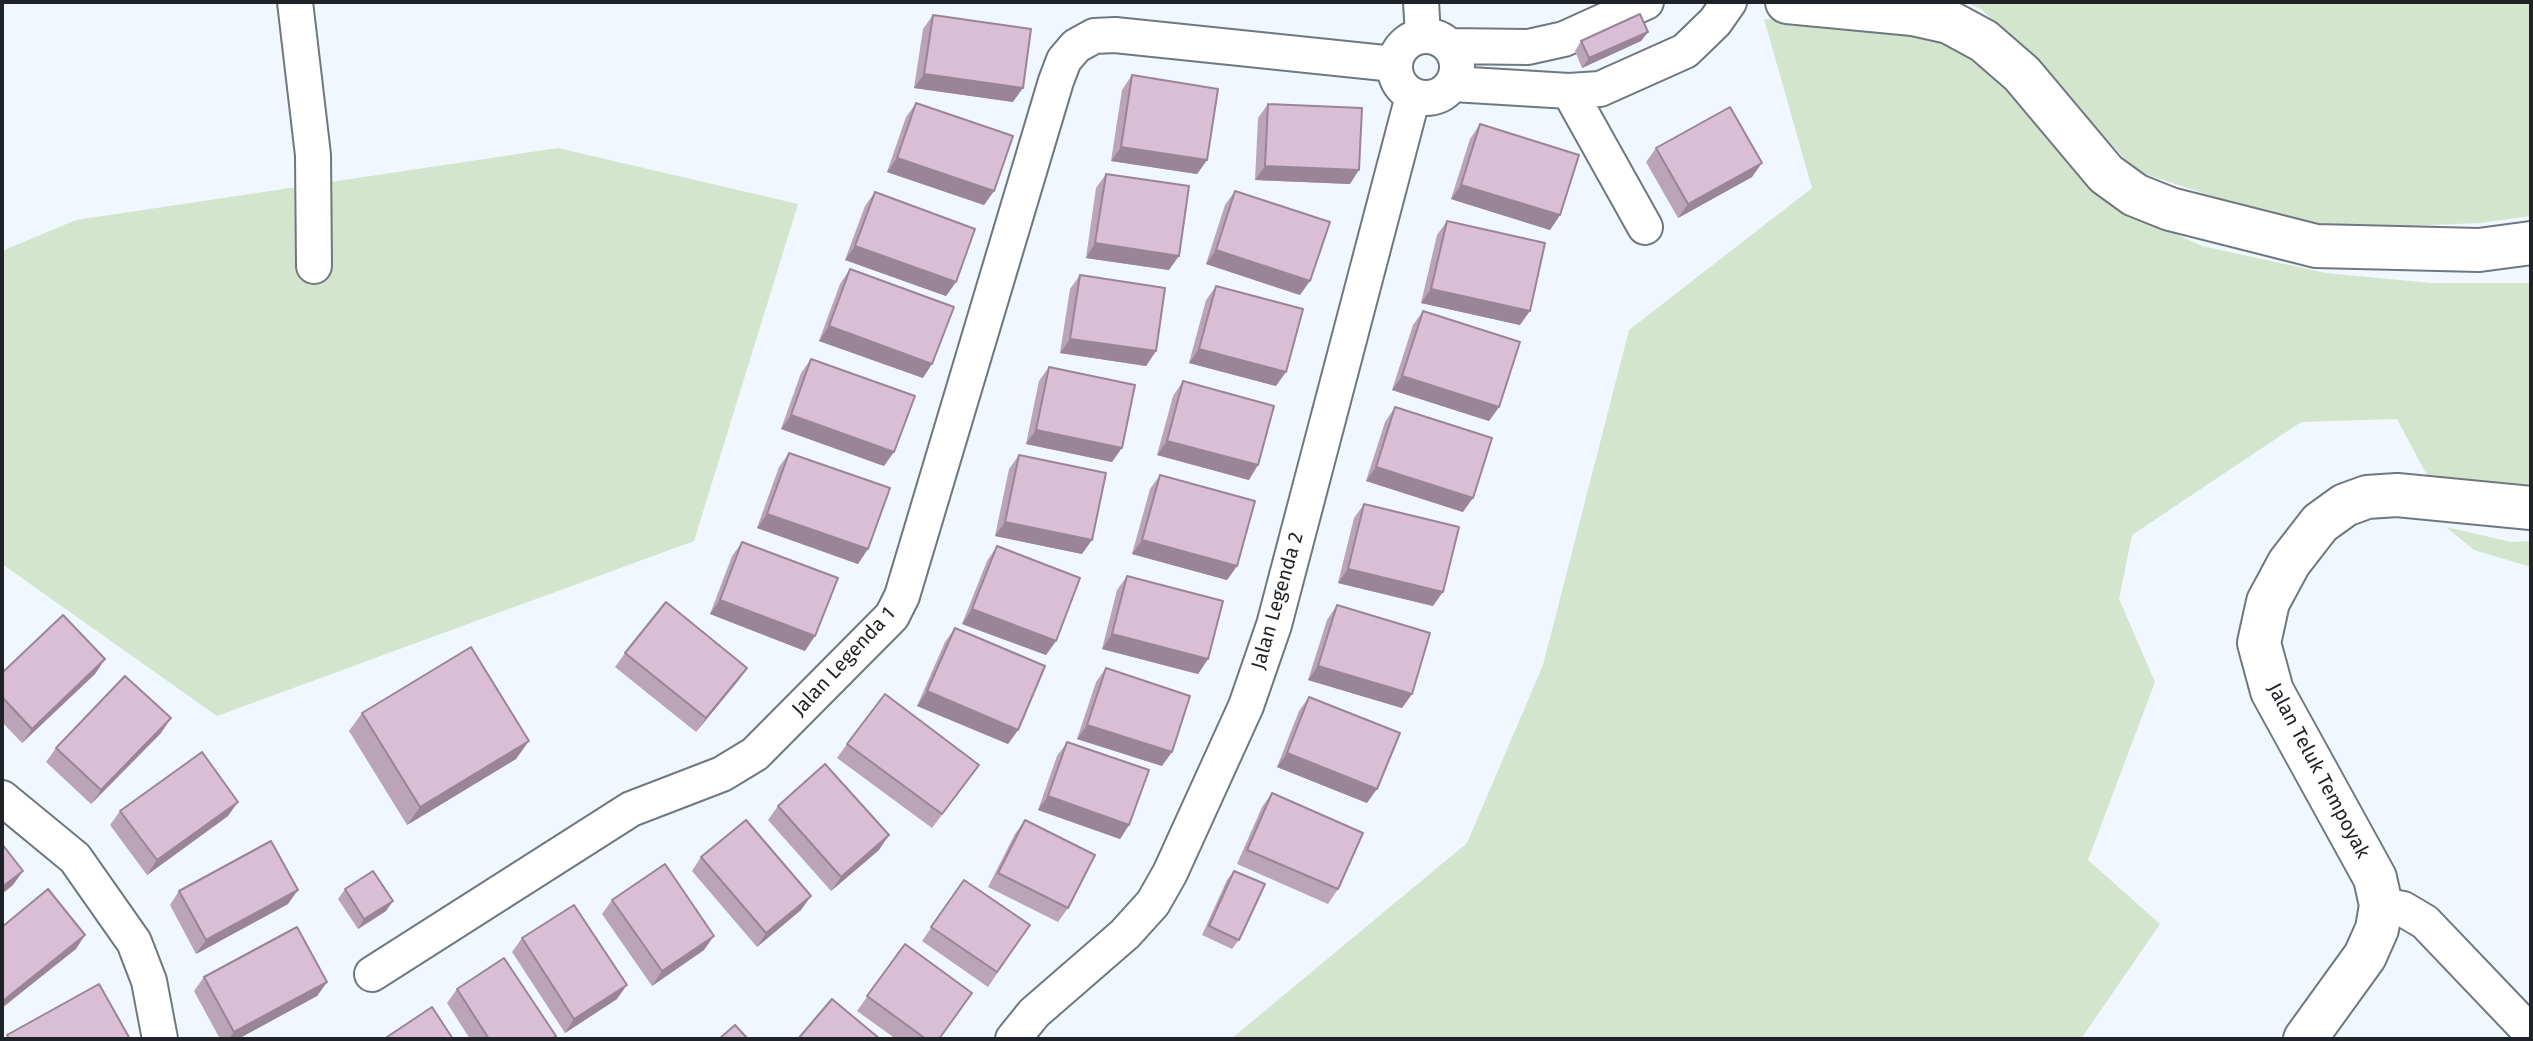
<!DOCTYPE html>
<html>
<head>
<meta charset="utf-8">
<style>
	body { margin:0 }
	#map { position:relative; width:2533px; height:1041px; overflow:hidden; background:#f0f7fe; font-family:"Fira Sans",sans-serif }
	canvas { display:block }
	.frame { position:absolute; inset:0; border:4px solid #1f2226; pointer-events:none }
</style>
</head>
<body>
<div id="map">
<canvas width="2533" height="1041"></canvas>
<div class="frame"></div>
</div>
<script>
const context = document.querySelector('canvas').getContext('2d');
context.lineJoin = 'round';
function fill(path, color) {
  context.fillStyle = color;
  context.fill(path, 'evenodd');
}
function shape(rows) {
  const path = new Path2D();
  for (const r of rows) {
    if (r.length === 3) {
      path.moveTo(r[0] + r[2], r[1]);
      path.arc(r[0], r[1], r[2], 0, 2 * Math.PI);
      continue;
    }
    path.moveTo(r[0], r[1]);
    for (let i = 2; i < r.length; i += 2) path.lineTo(r[i], r[i + 1]);
  }
  return path;
}
function stroke(path, color, width, dash) {
  context.strokeStyle = color;
  context.lineWidth = width;
  context.lineCap = dash ? 'butt' : 'round';
  context.setLineDash(dash || []);
  context.stroke(path);
}
function write(font, color, halo, rows, align = 'center') {
  context.font = font + ' "Fira Sans",sans-serif';
  context.lineWidth = 6;
  context.setLineDash([]);
  context.textBaseline = 'middle';
  context.strokeStyle = halo;
  context.fillStyle = color;
  for (const [text, x, y, turn = 0] of rows) {
    context.save();
    context.translate(x, y);
    context.rotate((+turn || 0) * Math.PI / 180);
    context.textAlign = isNaN(turn) ? turn : align;
    if (halo) context.strokeText(text, 0, 0);
    context.fillText(text, 0, 0);
    context.restore();
  }
}
fill(shape([
	[1964,2,2531,2,2531,216,2479,223,2340,229,2233,203,2136,171,2028,53,1981,9],
	[1764,19,1922,29,1974,60,2017,93,2140,217,2202,246,2326,273,2431,283,2531,283,2531,493,2429,479,2397,419,2301,422,2132,535,2119,599,2155,682,2088,860,2160,924,2081,1039,1231,1039,1467,843,1543,665,1629,330,1812,188],
	[558,148,798,204,694,541,217,716,2,564,2,251,76,220],
	[2446,527,2511,542,2531,541,2531,567,2474,550]
]), '#d3e5cc');
const minor = shape([
	[295,2,313,155,314,266],
	[1421,2,1423,35],
	[1426,67,31],
	[1450,46,1528,47,1564,39,1646,2],
	[1453,84,1569,91,1600,89,1685,51,1715,22,1729,2],
	[1569,91,1645,227],
	[2,798,75,858,134,942,149,981,160,1039],
	[2381,905,2403,909,2425,922,2531,1033],
	[372,974,631,809,722,774,755,754,892,616,902,596,1056,81,1064,60,1076,46,1094,36,1115,35,1394,64],
	[1013,1039,1034,1013,1125,934,1153,903,1170,873,1246,706,1274,625,1413,96]
]);
const tertiary = shape([
	[1787,2,1913,14,1949,22,1984,41,2022,74,2106,174,2135,195,2170,209,2316,246,2479,250,2531,243],
	[2305,1039,2365,956,2377,929,2381,905,2375,878,2272,691,2259,643,2268,602,2289,563,2320,523,2345,505,2367,497,2397,495,2531,508]
]);
stroke(minor, '#6f777f', 38);
stroke(tertiary, '#6f777f', 46);
stroke(minor, '#fff', 34);
stroke(tertiary, '#fff', 42);
fill(shape([
	[933,15,1013,102,914,88,923,29],
	[1648,32,1641,41,1582,68,1575,51,1581,41],
	[1132,75,1207,160,1197,174,1111,161,1122,90],
	[916,103,994,191,984,205,887,172,906,117],
	[1268,104,1350,184,1255,180,1258,118],
	[1480,124,1560,215,1550,230,1451,199,1470,139],
	[1656,148,1752,177,1678,218,1646,162],
	[1106,174,1169,270,1086,258,1096,188],
	[1235,191,1300,295,1206,264,1225,205],
	[875,192,956,282,946,296,845,260,865,206],
	[1447,221,1520,325,1421,303,1437,235],
	[850,269,923,378,819,341,840,284],
	[1080,275,1156,351,1146,366,1060,353,1070,289],
	[1216,286,1276,386,1189,363,1206,300],
	[1423,311,1499,407,1489,421,1392,390,1413,325],
	[811,359,884,466,781,429,801,373],
	[1049,367,1112,462,1026,444,1039,381],
	[1183,381,1249,480,1157,455,1173,396],
	[1395,407,1463,512,1366,481,1385,422],
	[789,453,858,564,757,528,779,467],
	[1019,455,1082,554,995,536,1009,469],
	[1160,475,1237,566,1227,580,1132,554,1150,489],
	[1364,504,1433,606,1338,583,1354,518],
	[742,542,805,651,710,614,732,556],
	[997,546,1056,641,1046,655,962,624,987,561],
	[1127,576,1208,659,1198,674,1102,649,1117,590],
	[1337,605,1412,694,1402,708,1308,680,1327,620],
	[955,628,1018,730,1008,744,917,706,945,642],
	[625,653,737,682,696,732,615,667],
	[105,659,95,674,22,743,2,722,2,673],
	[1106,668,1162,766,1077,739,1096,682],
	[1309,697,1367,803,1277,767,1299,711],
	[362,713,516,759,407,825,349,731],
	[161,733,91,804,46,762,56,748],
	[1067,742,1129,825,1120,839,1038,810,1057,756],
	[847,744,969,779,932,828,837,758],
	[1272,793,1338,889,1328,904,1237,864,1262,807],
	[778,806,879,850,831,891,768,820],
	[120,811,228,816,147,875,110,825],
	[1025,820,1068,908,1058,922,988,887,1015,834],
	[701,857,801,910,757,947,692,871],
	[1234,871,1239,940,1232,949,1202,935,1227,880],
	[964,880,1030,925,988,987,922,941],
	[345,889,386,911,358,929,338,899],
	[179,891,288,904,196,954,170,905],
	[612,900,704,950,652,986,602,914],
	[522,938,617,999,565,1033,512,952],
	[905,944,939,1039,896,1039,857,1011],
	[204,977,327,982,317,996,238,1039,220,1039,194,991],
	[457,989,556,1036,554,1039,470,1039,447,1003]
]), '#bba3b8');
fill(shape([
	[1648,32,1641,41,1582,68,1589,58],
	[924,74,1023,88,1013,102,914,88],
	[1121,147,1207,160,1197,174,1111,161],
	[897,158,994,191,984,205,887,172],
	[1762,163,1752,177,1678,218,1688,204],
	[1265,166,1359,170,1350,184,1255,180],
	[1461,185,1560,215,1550,230,1451,199],
	[1095,243,1179,256,1169,270,1086,258],
	[855,246,956,282,946,296,845,260],
	[1216,250,1310,281,1300,295,1206,264],
	[1431,289,1530,311,1520,325,1421,303],
	[829,326,932,364,923,378,819,341],
	[1070,339,1156,351,1146,366,1060,353],
	[1199,349,1286,372,1276,386,1189,363],
	[1402,376,1499,407,1489,421,1392,390],
	[791,415,894,452,884,466,781,429],
	[1036,430,1122,448,1112,462,1026,444],
	[1167,441,1258,465,1249,480,1157,455],
	[1376,467,1473,498,1463,512,1366,481],
	[767,514,868,549,858,564,757,528],
	[1005,522,1092,540,1082,554,995,536],
	[1142,540,1237,566,1227,580,1132,554],
	[1348,569,1443,592,1433,606,1338,583],
	[720,600,815,636,805,651,710,614],
	[972,609,1056,641,1046,655,962,624],
	[1112,634,1208,659,1198,674,1102,649],
	[105,659,95,674,22,743,32,729],
	[1318,666,1412,694,1402,708,1308,680],
	[747,668,737,682,696,732,706,718],
	[927,691,1018,730,1008,744,917,706],
	[171,718,161,733,91,804,101,790],
	[1087,725,1172,752,1162,766,1077,739],
	[529,741,516,759,407,825,420,807],
	[1287,753,1377,789,1367,803,1277,767],
	[1048,796,1129,825,1120,839,1038,810],
	[238,802,228,816,147,875,157,860],
	[889,835,879,850,831,891,841,877],
	[23,871,13,885,2,894,2,887],
	[298,890,288,904,196,954,206,940],
	[811,896,801,910,757,947,766,933],
	[393,901,386,911,358,929,364,919],
	[85,935,76,949,2,1008,2,1003,4,1000],
	[714,936,704,950,652,986,662,971],
	[327,982,317,996,238,1039,229,1039,234,1032],
	[627,985,617,999,565,1033,574,1019]
]), '#998596');
const building = shape([
	[1640,14,1648,32,1589,58,1581,41,1640,14],
	[933,15,1031,29,1023,88,924,74,933,15],
	[1132,75,1218,89,1207,160,1121,147,1132,75],
	[916,103,1013,136,994,191,897,158,916,103],
	[1268,104,1362,108,1359,170,1265,166,1268,104],
	[1730,107,1762,163,1688,204,1656,148,1730,107],
	[1480,124,1579,155,1560,215,1461,185,1480,124],
	[1106,174,1189,186,1179,256,1095,243,1106,174],
	[1235,191,1330,222,1310,281,1216,250,1235,191],
	[875,192,975,229,956,282,855,246,875,192],
	[1447,221,1545,243,1530,311,1431,289,1447,221],
	[850,269,954,307,932,364,829,326,850,269],
	[1080,275,1165,288,1156,351,1070,339,1080,275],
	[1216,286,1303,309,1286,372,1199,349,1216,286],
	[1423,311,1520,342,1499,407,1402,376,1423,311],
	[811,359,915,396,894,452,791,415,811,359],
	[1049,367,1135,385,1122,448,1036,430,1049,367],
	[1183,381,1274,406,1258,465,1167,441,1183,381],
	[1395,407,1492,438,1473,498,1376,467,1395,407],
	[789,453,890,488,868,549,767,514,789,453],
	[1019,455,1106,473,1092,540,1005,522,1019,455],
	[1160,475,1255,501,1237,566,1142,540,1160,475],
	[1364,504,1459,527,1443,592,1348,569,1364,504],
	[742,542,838,578,815,636,720,600,742,542],
	[997,546,1080,578,1056,641,972,609,997,546],
	[1127,576,1223,601,1208,659,1112,634,1127,576],
	[666,602,747,668,706,718,625,653,666,602],
	[1337,605,1430,633,1412,694,1318,666,1337,605],
	[63,615,105,659,32,729,2,697,2,673,63,615],
	[955,628,1045,666,1018,730,927,691,955,628],
	[471,647,529,741,420,807,362,713,471,647],
	[1106,668,1190,696,1172,752,1087,725,1106,668],
	[125,676,171,718,101,790,56,748,125,676],
	[885,694,979,765,942,814,847,744,885,694],
	[1309,697,1400,733,1377,789,1287,753,1309,697],
	[1067,742,1149,770,1129,825,1048,796,1067,742],
	[202,752,238,802,157,860,120,811,202,752],
	[825,764,889,835,841,877,778,806,825,764],
	[1272,793,1363,833,1338,889,1247,850,1272,793],
	[746,820,811,896,766,933,701,857,746,820],
	[1025,820,1095,855,1068,908,998,873,1025,820],
	[271,841,298,890,206,940,179,891,271,841],
	[2,844,23,871,2,887,2,844],
	[665,864,714,936,662,971,612,900,665,864],
	[373,871,393,901,364,919,345,889,373,871],
	[1234,871,1265,884,1239,940,1209,926,1234,871],
	[964,880,1030,925,997,972,931,927,964,880],
	[48,889,85,935,4,1000,2,998,2,927,48,889],
	[574,905,627,985,574,1019,522,938,574,905],
	[297,927,327,982,234,1032,204,977,297,927],
	[905,944,972,993,939,1039,926,1039,867,996,905,944],
	[504,958,556,1036,552,1039,489,1039,457,989,504,958],
	[99,984,130,1039,9,1039,7,1035,99,984],
	[832,999,880,1039,798,1039,832,999],
	[432,1007,453,1039,384,1039,432,1007],
	[735,1025,748,1039,719,1039,735,1025]
]);
fill(building, '#dabed6');
stroke(building, '#998596', 2);
write('20px', '#1f2226', '#fff', [
	["Jalan Legenda 2",1278,601,-74],
	["Jalan Legenda 1",844,662,-47],
	["Jalan Teluk Tempoyak",2318,771,62]
]);
</script>
</body>
</html>
